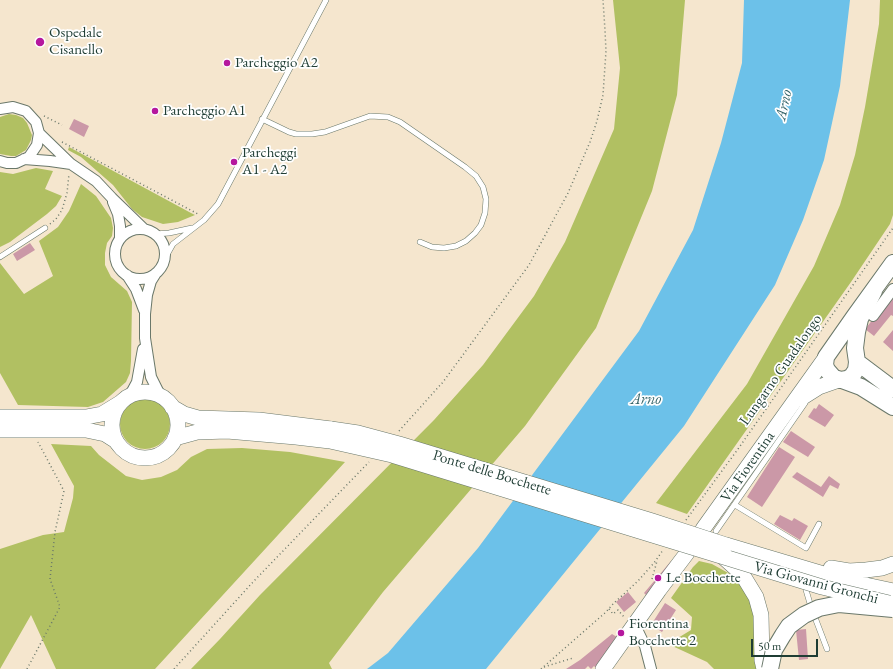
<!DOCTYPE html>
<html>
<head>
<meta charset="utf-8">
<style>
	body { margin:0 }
	#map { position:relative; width:893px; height:669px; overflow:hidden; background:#f5e6ce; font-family:"EB Garamond",serif }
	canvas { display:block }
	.scale { position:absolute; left:751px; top:639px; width:67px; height:18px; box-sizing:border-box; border:2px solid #1f3d34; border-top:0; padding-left:5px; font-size:12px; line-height:14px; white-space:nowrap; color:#1f3d34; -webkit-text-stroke:3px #fff; paint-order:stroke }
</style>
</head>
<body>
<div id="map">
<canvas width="893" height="669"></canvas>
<div class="scale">50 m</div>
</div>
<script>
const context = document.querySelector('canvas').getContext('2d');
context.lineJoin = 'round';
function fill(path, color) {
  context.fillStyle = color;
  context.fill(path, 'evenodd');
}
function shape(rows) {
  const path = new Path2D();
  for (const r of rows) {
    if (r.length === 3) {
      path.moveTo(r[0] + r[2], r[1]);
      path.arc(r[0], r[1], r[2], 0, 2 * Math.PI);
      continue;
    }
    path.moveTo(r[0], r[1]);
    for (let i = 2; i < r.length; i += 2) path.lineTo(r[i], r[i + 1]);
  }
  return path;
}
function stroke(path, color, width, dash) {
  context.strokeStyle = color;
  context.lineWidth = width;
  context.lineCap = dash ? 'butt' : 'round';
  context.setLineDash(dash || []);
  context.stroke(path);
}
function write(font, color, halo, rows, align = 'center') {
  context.font = font + ' "EB Garamond",serif';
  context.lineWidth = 3.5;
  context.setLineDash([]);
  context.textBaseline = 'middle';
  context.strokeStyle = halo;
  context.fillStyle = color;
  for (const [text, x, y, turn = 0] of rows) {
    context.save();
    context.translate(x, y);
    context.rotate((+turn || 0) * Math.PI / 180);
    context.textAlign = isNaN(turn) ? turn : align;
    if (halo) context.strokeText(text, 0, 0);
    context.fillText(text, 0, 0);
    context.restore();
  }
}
fill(shape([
	[613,0,685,0,677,95,652,191,596,328,525,426,383,592,329,663,332,669,191,669,220,639,260,595,434,420,483,365,534,296,565,242,614,129,620,68],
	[880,0,893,0,893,215,890,224,851,282,687,514,656,503,747,384,814,266,840,205,855,155,865,107,879,24],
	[9,114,16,115,23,118,27,123,32,135,31,140,26,150,16,156,11,156,0,154,0,117],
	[69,147,191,213,195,215,178,222,163,224,142,217,132,209,113,185,81,157,68,150],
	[36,168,53,171,45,189,62,196,56,206,47,214,10,242,0,247,0,172,13,174],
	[81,184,96,196,111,218,113,228,112,236,107,243,105,253,105,265,111,277,127,291,132,302,131,361,130,373,126,382,103,402,88,407,18,405,0,373,0,263,24,294,53,276,39,241,58,227,69,211],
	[145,424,25],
	[51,444,91,446,99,455,126,476,142,480,161,477,177,470,191,457,207,449,242,448,290,452,345,462,155,669,56,669,31,615,0,669,0,549,43,535,64,532,73,498,74,486],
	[699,561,712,564,730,574,746,589,755,611,759,669,714,669,707,662,668,644,691,630,692,617,671,598,693,567]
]), '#b1c062');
fill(shape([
	[744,0,850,0,840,86,824,160,803,220,775,285,684,426,486,669,367,669,388,653,478,548,639,331,693,230,721,143,742,63]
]), '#6cc1e9');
fill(shape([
	[74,119,89,126,84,137,69,129],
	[30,243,35,250,17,261,13,254],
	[893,295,893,316,891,315,874,336,865,329],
	[893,330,893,351,883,342],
	[819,404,834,415,825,427,808,417,814,408,816,409],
	[791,431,815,447,808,457,783,442],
	[779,447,795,457,762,507,747,497],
	[797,472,821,487,829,476,840,484,838,489,830,485,823,497,792,477],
	[780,515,792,521,794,518,808,526,800,540,774,524],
	[671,561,673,563,646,595,644,593],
	[628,592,636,602,624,612,616,602],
	[665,603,676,610,662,632,651,625],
	[806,629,808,659,799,660,796,630],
	[612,634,617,637,596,668,594,666,591,669,588,666,585,669,566,669,580,660]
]), '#cb98a7');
const lane = shape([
	[262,119,289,132,296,134,312,134,325,132,370,116,388,117,400,122,465,167,476,176,483,187,486,199,485,213,481,225,475,233,466,241,456,246,444,248,432,247,420,242],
	[155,234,169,233,192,228],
	[0,257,45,228],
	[164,260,173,244,204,220,218,204,326,0],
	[735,505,806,548,819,524],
	[716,531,805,403],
	[806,590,811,607],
	[814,615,827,649]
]);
const street = shape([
	[0,109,13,107,26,111,36,122,39,133,37,145,29,157,16,163,7,163,0,161],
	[39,133,71,164,96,181,112,198,144,229],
	[24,159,50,161,71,164],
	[113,202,118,214,120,226,120,239],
	[140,254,25],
	[156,273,151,281,147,295,145,314,145,338,151,377,161,397],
	[127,275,136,289,144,310],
	[873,316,893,289],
	[130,395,137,382,143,349],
	[635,625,645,646,651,669]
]);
const secondary = shape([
	[145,425,33],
	[800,399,819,387,839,380],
	[172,407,184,414,198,418,259,420,331,429],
	[0,417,86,417,102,414,120,403],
	[0,430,86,430,105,434,116,441],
	[175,438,197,432,227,431,296,437,330,441],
	[703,529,826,357],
	[726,545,847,581,893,591],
	[722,556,742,574,756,597,761,615,762,660,764,669],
	[831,568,849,571,866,570,882,568,893,564],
	[603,669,659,590,687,553]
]);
const primary = shape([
	[874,291,860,319,857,332,855,348,857,362,856,370,852,376,847,379,841,380,834,378,827,370,825,365,826,357,854,317,893,263],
	[857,362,893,389],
	[842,380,861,387,893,407]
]);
stroke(lane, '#6a786a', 6);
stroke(street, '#6a786a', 12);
stroke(secondary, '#6a786a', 16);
stroke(primary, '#6a786a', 18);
stroke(shape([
	[44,116,62,125],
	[62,142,198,214],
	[50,224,56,219,62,210,67,193,69,174],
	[399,431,443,382,529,265,568,193,590,142,597,121,603,95,606,51,605,30,603,0],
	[686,520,738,449,893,228],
	[652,579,657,561],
	[609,609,613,614,618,610,625,618],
	[544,667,573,658],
	[27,669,60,607,50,579,55,532,64,491,38,442],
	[174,669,253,582,369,462],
	[541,669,606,612,614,603,638,581,654,563,663,550]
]), '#6a786a', 1.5, [1, 3]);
stroke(lane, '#fff', 5);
stroke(street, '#fff', 10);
stroke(secondary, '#fff', 15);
stroke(primary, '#fff', 16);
const secondaryBridge = shape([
	[331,429,358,433,399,444,652,521,726,545],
	[330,441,392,455,822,587,889,603]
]);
const primaryBridge = shape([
	[770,669,774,650,783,635,789,626,804,615,819,608,839,604,893,609]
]);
stroke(secondaryBridge, '#6a786a', 16, []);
stroke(primaryBridge, '#6a786a', 18, []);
stroke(secondaryBridge, '#fff', 15);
stroke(primaryBridge, '#fff', 16);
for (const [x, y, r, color] of [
	[40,42,5,"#b5179e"],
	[227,63,4,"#b5179e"],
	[155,111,4,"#b5179e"],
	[234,162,4,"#b5179e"],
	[658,578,4,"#b5179e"],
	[621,633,4,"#b5179e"]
]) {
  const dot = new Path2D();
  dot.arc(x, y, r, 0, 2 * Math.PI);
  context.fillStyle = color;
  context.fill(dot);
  stroke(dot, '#fff', 1.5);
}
write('15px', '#1f3d34', '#fff', [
	["Ospedale",49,33],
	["Cisanello",49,50],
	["Parcheggio A2",235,63],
	["Parcheggio A1",163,111],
	["Parcheggi",242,153],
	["A1 - A2",242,170],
	["Le Bocchette",666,578],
	["Fiorentina",629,624],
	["Bocchette 2",629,641]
], 'left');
write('15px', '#1f3d34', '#fff', [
	["Lungarno Guadalongo",781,370,-55],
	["Via Fiorentina",748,467,-55],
	["Ponte delle Bocchette",492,473,17],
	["Via Giovanni Gronchi",816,583,15]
]);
write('italic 16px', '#36656a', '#fff', [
	["Arno",784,105,-78],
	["Arno",646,400]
]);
</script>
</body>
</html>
